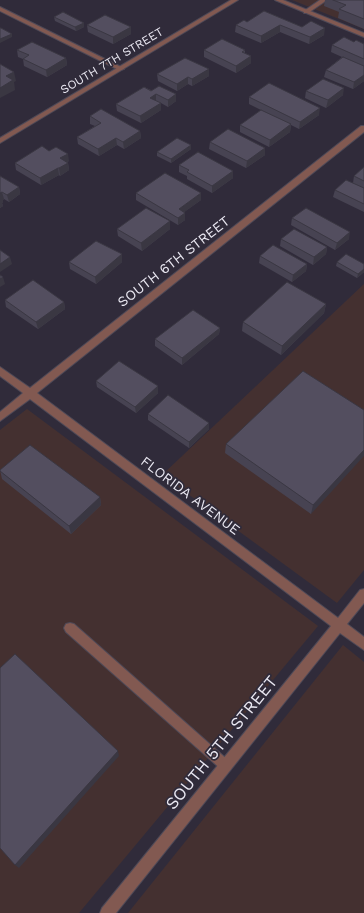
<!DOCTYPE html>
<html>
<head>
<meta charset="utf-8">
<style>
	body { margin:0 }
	canvas { display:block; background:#302b3a }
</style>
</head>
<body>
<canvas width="364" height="913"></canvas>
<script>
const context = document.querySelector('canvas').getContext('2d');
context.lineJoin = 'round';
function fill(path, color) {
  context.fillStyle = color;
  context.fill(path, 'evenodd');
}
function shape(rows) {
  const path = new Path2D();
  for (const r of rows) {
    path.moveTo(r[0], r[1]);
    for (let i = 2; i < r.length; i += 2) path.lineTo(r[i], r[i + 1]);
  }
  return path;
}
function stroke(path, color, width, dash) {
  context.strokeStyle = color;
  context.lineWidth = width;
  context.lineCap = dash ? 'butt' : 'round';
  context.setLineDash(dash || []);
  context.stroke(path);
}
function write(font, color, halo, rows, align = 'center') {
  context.font = font + ' "Work Sans",sans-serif';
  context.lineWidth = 3.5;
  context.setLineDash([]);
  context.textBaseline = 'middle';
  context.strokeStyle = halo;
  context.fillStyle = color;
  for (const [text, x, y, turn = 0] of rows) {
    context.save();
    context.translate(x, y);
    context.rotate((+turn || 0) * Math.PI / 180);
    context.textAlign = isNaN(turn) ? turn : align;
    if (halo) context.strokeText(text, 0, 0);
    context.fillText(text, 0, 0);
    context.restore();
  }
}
fill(shape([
	[292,0,364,0,364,29],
	[364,284,364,570,337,603,162,475],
	[27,409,318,626,79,913,0,913,0,430],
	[343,645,364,662,364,913,128,913]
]), '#443030');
const service = shape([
	[320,0,327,0,308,13,304,13,304,11,320,0],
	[70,623,74,624,230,762,232,766,230,770,226,772,222,770,66,632,64,628,66,624,70,623]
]);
const minor = shape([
	[275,0,283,0,364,33,364,37,275,0],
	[0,7,123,68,124,69,119,70,0,11,0,7],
	[361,126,364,126,364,132,37,393,338,618,360,590,364,589,364,603,347,624,364,637,364,650,340,633,116,913,100,913,102,908,331,626,30,399,0,421,0,412,23,393,0,376,0,367,30,388,361,126]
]);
const tertiary = shape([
	[231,0,238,0,0,143,0,138,231,0]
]);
stroke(service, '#4e4957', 2);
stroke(minor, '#4e4957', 2);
stroke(tertiary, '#4e4957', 2);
fill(service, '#825951');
fill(minor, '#825951');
fill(tertiary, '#825951');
fill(shape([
	[325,0,364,0,364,29,338,18,339,12,324,6],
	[264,11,302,27,324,35,309,44,280,32,261,43,235,32,236,25,247,22],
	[54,17,84,27,76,31,55,21],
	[87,25,131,34,113,44,88,32],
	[354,42,364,44,364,81,353,89,324,77,326,70,342,57,331,52,332,45],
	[17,50,66,58,67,65,47,77,24,66,23,59,18,57],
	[204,50,245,50,245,53,251,56,251,63,236,73,204,57],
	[157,74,209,76,192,86,188,84,177,91,158,81],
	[144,87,176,101,168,107,161,103,161,110,141,123,117,111,116,104],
	[306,91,343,95,326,108,305,98],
	[249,97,319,115,299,129,291,125,290,132,269,147,240,132,240,125,261,110,249,104],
	[90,116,140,131,141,138,124,149,117,145,99,156,78,144,77,137,95,126,90,124],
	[210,142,265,148,265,155,246,168,209,149],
	[191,145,191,149,171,163,157,156,157,152],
	[49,151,69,161,67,162,68,163,69,170,60,176,59,175,41,185,16,170,15,163],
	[179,165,233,171,233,178,212,193,187,179,187,176,179,172],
	[364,167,364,212,333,197,335,190,353,183,354,176],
	[0,176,19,187,20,194,9,202,4,199,3,200,3,202,2,203,3,206,0,208],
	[136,193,201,193,201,200,184,212,185,220,178,225,136,200],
	[292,218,349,239,335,250,291,225],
	[117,229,170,229,142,251,118,236],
	[281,239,327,247,326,254,313,265,280,246],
	[260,256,307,264,306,271,292,282,259,263],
	[69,262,122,262,96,284,70,269],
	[337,262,364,264,364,272,357,278,336,266],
	[5,300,64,302,65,309,38,329,6,307],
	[326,304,324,313,281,355,242,331,243,322],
	[220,328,219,334,182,365,155,346,155,339],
	[96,381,158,393,136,413,97,387],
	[364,410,311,514,225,453,226,444],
	[148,414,209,423,209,429,189,448,148,420],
	[0,470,100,497,101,505,71,534,2,479]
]), '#474352');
fill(shape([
	[84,23,84,27,76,31,75,27],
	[280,25,280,32,261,43,261,36],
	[131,27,131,34,113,44,113,37],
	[325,28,324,35,309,44,310,37],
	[12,34,12,37,0,43,0,39],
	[251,56,251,63,236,73,236,66],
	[66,58,67,65,47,77,46,70],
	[209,69,209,76,192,86,192,79],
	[14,72,16,81,14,82,15,90,0,98,0,88,6,76],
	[364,75,364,81,353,89,354,82],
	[188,77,188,84,177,91,177,84],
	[344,88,343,95,326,108,328,100],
	[156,94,156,101,150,98],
	[176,94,176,101,168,107,168,100],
	[161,103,161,110,141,123,140,116],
	[320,108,319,115,299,129,300,122],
	[291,124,290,132,269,147,270,140],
	[140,131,141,138,124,149,123,142],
	[116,138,117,145,99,156,98,149],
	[191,145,191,149,171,163,171,159],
	[265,148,265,155,246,168,247,161],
	[68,154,69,161,61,165,60,158],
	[68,163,69,170,60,176,59,168],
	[58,168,59,175,41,185,40,178],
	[233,171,233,178,212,193,212,186],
	[19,187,20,194,9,202,7,195],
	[2,192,4,199,3,200,3,202,2,203,3,206,0,208,0,193],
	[201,193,201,200,179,216,179,209],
	[185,213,185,220,178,225,178,218],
	[170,221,170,229,142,251,141,243],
	[350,232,349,239,335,250,337,243],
	[327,247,326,254,313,265,314,257],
	[122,254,122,262,96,284,95,277],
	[10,257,12,264,0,272,0,264],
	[307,264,306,271,292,282,293,275],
	[364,269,364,272,357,278,358,274],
	[3,277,5,284,0,287,0,279],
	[64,302,65,309,38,329,36,322],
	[326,304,324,313,281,355,282,346],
	[220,328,219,334,182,365,182,358],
	[158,386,158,393,136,413,135,407],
	[209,423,209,429,189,448,189,442],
	[364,450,364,456,311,514,313,505],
	[100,497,101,505,71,534,69,526],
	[118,751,119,756,19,868,15,865]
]), '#3a3742');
const building = shape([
	[333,0,364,0,364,19,339,9,346,5,333,0],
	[264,11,302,27,311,21,325,28,310,37,280,25,261,36,236,25,244,20,247,22,264,11],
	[63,12,84,23,75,27,54,17,63,12],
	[105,15,131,27,113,37,87,25,105,15],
	[0,28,1,28,12,34,0,39,0,28],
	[344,37,354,42,356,40,364,44,364,59,332,45,344,37],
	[222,39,245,50,242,52,251,56,236,66,204,50,222,39],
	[32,42,66,58,46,70,23,59,29,55,17,50,32,42],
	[343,57,364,66,364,75,354,82,326,70,343,57],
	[185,58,209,69,192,79,188,77,177,84,157,74,185,58],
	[0,64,14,72,6,76,13,80,0,88,0,64],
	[323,79,344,88,328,100,306,91,323,79],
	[269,83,320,108,300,122,249,97,269,83],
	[159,86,176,94,168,100,156,94,150,98,161,103,140,116,116,104,144,87,151,91,159,86],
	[101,109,140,131,123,142,116,138,98,149,77,137,101,123,90,116,101,109],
	[261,110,291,124,270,140,240,125,261,110],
	[228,129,265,148,247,161,210,142,228,129],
	[177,138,191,145,171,159,157,152,177,138],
	[42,146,49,151,56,147,68,154,60,158,68,163,59,168,58,168,40,178,15,163,42,146],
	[198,152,233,171,212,186,187,172,189,170,179,165,198,152],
	[364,167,364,181,354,176,364,167],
	[165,173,201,193,179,209,185,213,178,218,136,193,165,173],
	[0,176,19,187,7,195,2,192,0,193,0,176],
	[346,180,364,188,364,204,335,190,346,180],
	[146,208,170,221,141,243,117,229,146,208],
	[306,208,350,232,337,243,292,218,306,208],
	[294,229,327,247,314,257,281,239,294,229],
	[96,241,122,254,95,277,69,262,96,241],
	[273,245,307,264,293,275,260,256,273,245],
	[0,250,10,257,0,264,0,250],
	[346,254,364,264,364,269,358,274,337,262,346,254],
	[0,275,3,277,0,279,0,275],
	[33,280,64,302,36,322,5,300,33,280],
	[287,282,326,304,282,346,243,322,287,282],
	[193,310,220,328,182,358,155,339,193,310],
	[119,361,158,386,135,407,96,381,119,361],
	[303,371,364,410,364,450,313,505,226,444,303,371],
	[168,395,209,423,189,442,148,414,168,395],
	[30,445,100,497,69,526,0,471,0,470,30,445],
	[15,654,118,751,15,865,0,848,0,668,15,654]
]);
fill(building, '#534e5f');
stroke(building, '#3a3742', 1);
write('12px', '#eae8f2', '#302b3a', [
	["SOUTH 7TH STREET",112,61,-31]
]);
write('14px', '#eae8f2', '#302b3a', [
	["SOUTH 6TH STREET",174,262,-38],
	["FLORIDA AVENUE",190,496,37]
]);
write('17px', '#eae8f2', '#302b3a', [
	["SOUTH 5TH STREET",222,743,-51]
]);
</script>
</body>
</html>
